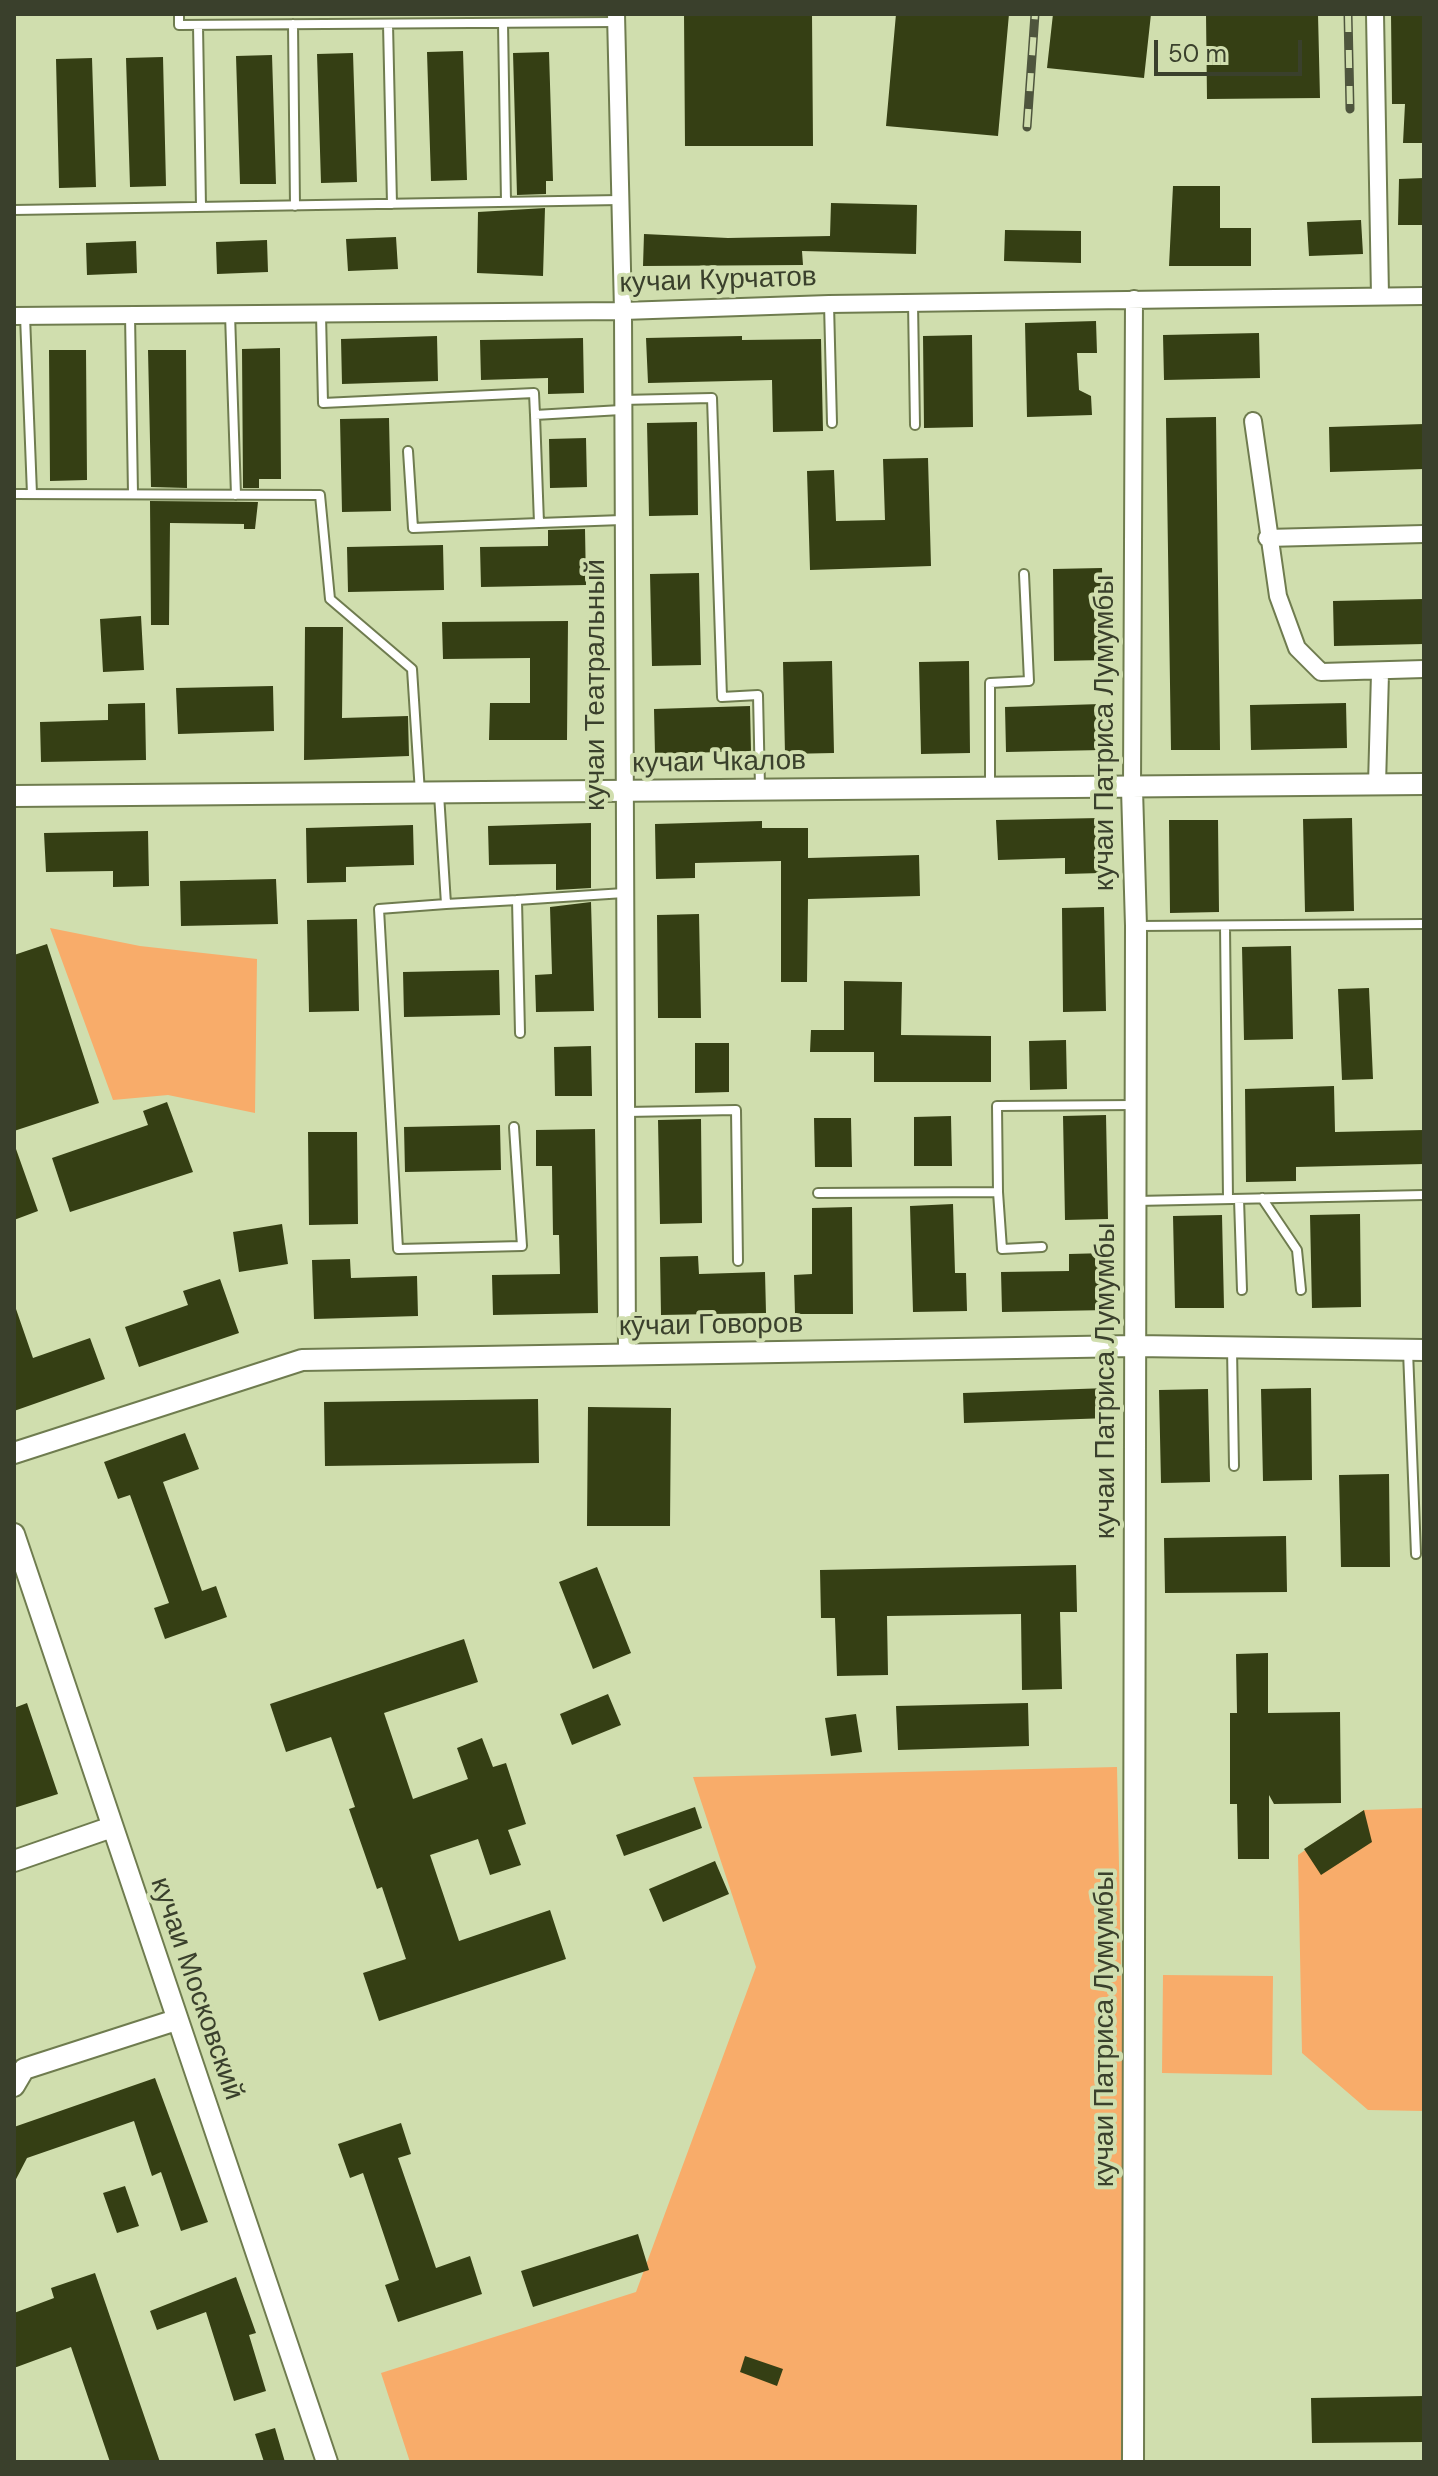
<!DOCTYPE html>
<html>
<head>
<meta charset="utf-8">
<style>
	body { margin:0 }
	#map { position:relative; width:1438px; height:2476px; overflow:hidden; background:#d0deae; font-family:"DM Sans",sans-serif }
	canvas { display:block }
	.frame { position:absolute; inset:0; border:16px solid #3a402c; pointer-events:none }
	.scale { position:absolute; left:1154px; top:40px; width:148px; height:36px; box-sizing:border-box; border:4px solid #3a402c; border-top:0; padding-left:10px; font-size:24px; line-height:28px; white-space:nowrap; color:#3a402c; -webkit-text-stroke:6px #d0deae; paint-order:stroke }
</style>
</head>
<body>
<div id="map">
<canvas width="1438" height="2476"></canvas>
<div class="frame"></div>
<div class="scale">50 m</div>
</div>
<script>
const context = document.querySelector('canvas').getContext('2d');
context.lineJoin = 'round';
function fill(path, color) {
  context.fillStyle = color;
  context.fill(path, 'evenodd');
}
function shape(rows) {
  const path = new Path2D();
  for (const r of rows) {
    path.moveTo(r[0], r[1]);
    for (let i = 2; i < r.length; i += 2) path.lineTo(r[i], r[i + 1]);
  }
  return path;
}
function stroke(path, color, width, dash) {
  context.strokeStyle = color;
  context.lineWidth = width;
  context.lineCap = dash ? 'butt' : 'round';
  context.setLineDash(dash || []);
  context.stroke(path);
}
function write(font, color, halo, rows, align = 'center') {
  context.font = font + ' "DM Sans",sans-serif';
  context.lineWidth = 8;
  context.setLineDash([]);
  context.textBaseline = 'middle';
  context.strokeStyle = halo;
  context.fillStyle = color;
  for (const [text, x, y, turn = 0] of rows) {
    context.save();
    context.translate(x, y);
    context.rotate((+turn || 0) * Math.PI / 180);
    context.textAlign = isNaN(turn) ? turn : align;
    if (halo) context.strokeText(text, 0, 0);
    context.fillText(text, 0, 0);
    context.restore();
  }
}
fill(shape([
	[50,928,140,946,257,959,255,1113,168,1095,113,1100],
	[1117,1767,1131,2462,410,2462,381,2373,636,2292,756,1967,693,1777],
	[1424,1808,1424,2111,1368,2110,1302,2053,1298,1855,1364,1810],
	[1163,1975,1273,1976,1272,2075,1162,2073]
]), '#f8ac6a');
fill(shape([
	[684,14,812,14,813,146,685,146],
	[896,14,1009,14,998,136,886,126],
	[1053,14,1151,14,1144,78,1047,68],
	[1206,14,1318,14,1320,98,1207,99],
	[1391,14,1424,14,1424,143,1403,143,1405,104,1392,104],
	[463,51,467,180,431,181,427,52],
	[549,52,553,181,546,181,546,194,517,195,513,53],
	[353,53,357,182,321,183,317,54],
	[272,55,276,184,240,184,236,56],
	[163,57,166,186,130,187,126,58],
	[92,58,96,187,59,188,56,59],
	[1424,178,1424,225,1398,225,1399,179],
	[1173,186,1220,186,1220,228,1251,228,1251,266,1169,266],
	[831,203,917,205,916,254,802,251,803,265,643,266,644,234,728,238,830,236],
	[545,208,543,276,477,273,478,212],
	[1361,220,1363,254,1309,256,1307,222],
	[1005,230,1081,231,1081,263,1004,261],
	[396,237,398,269,348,271,346,239],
	[267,240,268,272,217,274,216,242],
	[136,241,137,273,87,275,86,243],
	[1096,321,1097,353,1077,353,1079,390,1091,396,1092,415,1027,417,1025,323],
	[1259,333,1260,378,1164,380,1163,335],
	[972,335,973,427,924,428,923,336],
	[437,336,438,381,342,384,341,339],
	[742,336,742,340,821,339,823,431,773,432,772,380,648,383,646,338],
	[583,338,584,393,548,394,548,378,481,380,480,340],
	[280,348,281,479,259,479,259,488,243,488,242,349],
	[49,350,86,350,87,480,50,481],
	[148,350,186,350,187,488,151,487],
	[1216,417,1220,750,1171,750,1166,418],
	[389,418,391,511,342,512,340,419],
	[697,422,698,515,649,516,647,423],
	[1424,424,1424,469,1330,472,1329,427],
	[586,438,587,487,550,488,549,439],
	[928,458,931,566,810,570,807,471,834,470,836,521,885,520,883,459],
	[150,501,258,502,255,529,244,529,244,524,170,523,169,625,151,625],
	[585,529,586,585,481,587,480,547,548,546,548,530],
	[443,545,444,590,348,592,347,547],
	[1102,568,1104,660,1054,661,1053,569],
	[699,573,701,665,652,666,650,574],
	[1424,599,1424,644,1334,646,1333,601],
	[141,616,144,670,103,672,100,619],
	[568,621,567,740,489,740,490,703,530,703,530,658,443,659,442,622],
	[305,627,343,627,342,718,408,716,409,756,304,760],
	[832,661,834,753,785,754,783,662],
	[969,661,970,753,921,754,919,662],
	[273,686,274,731,178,734,176,688],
	[145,703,146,760,41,762,40,722,108,720,108,704],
	[1346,703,1347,748,1251,750,1250,705],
	[1101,704,1102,750,1006,752,1005,707],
	[750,706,751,751,655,754,654,709],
	[1100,818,1101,873,1065,874,1065,858,998,860,996,820],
	[1352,818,1354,911,1305,912,1303,819],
	[1169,820,1218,820,1219,912,1170,913],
	[762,821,762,828,808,828,808,858,919,855,920,896,808,899,807,982,781,982,781,861,695,863,695,878,656,879,655,824],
	[591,823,591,888,556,890,556,864,489,865,488,826],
	[413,825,414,865,346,867,346,882,307,883,306,828],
	[148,831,149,886,113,887,113,871,46,872,44,833],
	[276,879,278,924,181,926,180,881],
	[591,902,594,1011,536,1012,535,975,552,974,550,907],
	[1104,907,1106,1011,1063,1012,1062,908],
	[699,914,701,1018,658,1018,657,915],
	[357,919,359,1011,309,1012,307,920],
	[47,944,99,1103,14,1131,14,955],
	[1291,946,1293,1039,1244,1040,1242,947],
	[499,970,500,1015,404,1017,403,972],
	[844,981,902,982,901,1035,991,1036,991,1082,874,1082,874,1052,810,1052,811,1030,844,1030],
	[1369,988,1373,1079,1342,1080,1338,989],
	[1066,1040,1067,1089,1030,1090,1029,1041],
	[695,1043,729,1043,729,1092,695,1093],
	[591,1046,592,1096,555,1096,554,1047],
	[1334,1086,1335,1132,1424,1130,1424,1164,1296,1167,1296,1181,1246,1182,1245,1089],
	[167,1102,193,1172,70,1212,52,1158,148,1125,143,1111],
	[1106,1115,1108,1219,1065,1220,1063,1116],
	[951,1116,952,1166,914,1166,914,1117],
	[814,1118,851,1118,852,1167,815,1167],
	[701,1119,702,1223,660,1224,658,1120],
	[500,1125,501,1170,405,1172,404,1127],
	[595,1129,598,1313,493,1315,492,1275,560,1274,559,1235,553,1235,552,1166,536,1166,536,1130],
	[308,1132,357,1132,358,1224,309,1225],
	[16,1149,38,1211,14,1220,14,1150],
	[953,1204,955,1273,966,1273,967,1311,913,1312,910,1206],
	[852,1207,853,1314,795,1314,794,1275,812,1274,812,1208],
	[1360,1214,1361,1307,1312,1308,1310,1215],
	[1222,1215,1224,1308,1175,1308,1173,1216],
	[282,1224,288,1264,239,1272,233,1232],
	[1107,1253,1108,1310,1002,1312,1001,1272,1069,1271,1069,1254],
	[698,1256,699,1274,765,1272,766,1313,661,1315,660,1257],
	[350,1259,351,1278,417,1276,418,1316,314,1319,312,1260],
	[220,1279,239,1333,139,1367,125,1327,188,1305,183,1291],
	[16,1309,33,1358,90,1338,105,1379,14,1411],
	[1108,1388,1109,1418,964,1423,963,1393],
	[1311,1388,1312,1480,1263,1481,1261,1389],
	[1208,1389,1210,1482,1161,1483,1159,1390],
	[538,1399,539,1463,325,1466,324,1402],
	[588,1407,671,1408,670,1526,587,1526],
	[185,1433,199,1469,163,1482,202,1591,216,1586,227,1617,165,1639,154,1608,169,1603,130,1495,118,1499,104,1462],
	[1389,1474,1390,1567,1341,1567,1339,1475],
	[1286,1536,1287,1592,1165,1593,1164,1538],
	[1076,1565,1077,1612,1060,1612,1062,1689,1022,1690,1021,1614,887,1616,888,1675,837,1676,835,1618,821,1618,820,1570],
	[597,1567,631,1653,593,1669,559,1582],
	[464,1639,478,1682,384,1713,413,1799,468,1779,457,1748,482,1738,493,1767,506,1763,526,1824,508,1830,521,1865,490,1875,478,1839,430,1855,459,1941,550,1910,566,1959,379,2021,363,1973,406,1959,382,1887,377,1889,349,1809,355,1807,331,1737,286,1752,270,1704],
	[1268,1653,1268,1713,1340,1712,1341,1803,1274,1804,1269,1795,1269,1859,1238,1859,1237,1804,1230,1804,1230,1713,1237,1713,1236,1654],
	[608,1694,621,1725,572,1745,560,1714],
	[27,1703,58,1794,14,1808,14,1708],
	[1028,1703,1029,1746,898,1750,896,1706],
	[856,1714,862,1752,831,1756,825,1718],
	[695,1807,702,1828,624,1856,616,1835],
	[1364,1810,1372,1842,1321,1875,1304,1849],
	[715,1861,729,1894,663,1922,649,1889],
	[155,2078,208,2222,181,2231,161,2172,152,2176,134,2121,27,2158,14,2183,14,2127],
	[401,2123,411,2154,398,2158,436,2268,470,2256,482,2294,398,2322,385,2285,399,2280,363,2173,350,2178,338,2144],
	[125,2186,139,2226,117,2233,103,2193],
	[638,2234,649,2270,533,2307,521,2271],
	[95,2273,160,2462,110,2462,71,2347,14,2368,14,2313,54,2298,51,2288],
	[236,2277,256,2333,249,2335,266,2391,234,2401,206,2312,157,2330,150,2311],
	[745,2356,783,2369,777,2386,740,2372],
	[1424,2396,1424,2442,1312,2443,1311,2398],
	[275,2428,285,2462,264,2462,255,2434]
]), '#353f14');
const service = shape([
	[179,14,179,25,616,22],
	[503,23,506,202],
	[293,24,295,206],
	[388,24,392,204],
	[198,25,201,207],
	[14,210,620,200],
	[913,303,915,425],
	[829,304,832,423],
	[230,314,236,495],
	[321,314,323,403,534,393,535,415,621,410],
	[130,315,133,494],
	[25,316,32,494],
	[621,400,712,398,722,697,758,695,760,788],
	[408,451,413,528,539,523,535,415],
	[14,494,320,495,330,599,412,669,420,793],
	[539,523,622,520],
	[990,787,990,683,1029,681,1024,574],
	[439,794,446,904,379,909,398,1249,522,1246,514,1127],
	[446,904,517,900],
	[1137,926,1424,924],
	[1225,926,1228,1199],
	[520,1033,517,900,624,893],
	[626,1112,736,1110,738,1261],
	[998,1192,1002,1249,1042,1247],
	[818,1193,998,1192,997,1106,1134,1105],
	[1262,1198,1297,1250,1301,1290],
	[1239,1199,1242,1290],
	[1136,1201,1424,1195],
	[1232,1348,1234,1466],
	[1408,1351,1416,1554]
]);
const minor = shape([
	[616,14,623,311,627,1355],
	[1375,14,1380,296],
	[14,316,623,311,829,304,1424,296],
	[1253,421,1278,596,1297,648,1321,672,1424,669],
	[1267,538,1424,534],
	[1377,785,1380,673],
	[1132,789,1134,299]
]);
const tertiary = shape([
	[1132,789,1136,926,1133,2462],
	[14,796,1424,784],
	[14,1453,302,1360,1135,1346,1424,1350],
	[14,1534,327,2462],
	[14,1861,112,1827],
	[14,2086,24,2069,176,2020]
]);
stroke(service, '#6f7c4f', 12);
stroke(minor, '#6f7c4f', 20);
stroke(tertiary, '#6f7c4f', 24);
stroke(service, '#fff', 8);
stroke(minor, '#fff', 16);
stroke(tertiary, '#fff', 20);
const rail = shape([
	[1348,14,1350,109],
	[1027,127,1035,14]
]);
stroke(rail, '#4e553d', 9);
stroke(rail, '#d0deae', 6, [18]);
write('28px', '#3a402c', '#d0deae', [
	["кучаи Курчатов",718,281,-2],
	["кучаи Театральный",597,685,-90],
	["кучаи Патриса Лумумбы",1106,733,-90],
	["кучаи Чкалов",719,763,-1],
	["кӯчаи Говоров",711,1326,-1],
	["кучаи Патриса Лумумбы",1107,1381,-90],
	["кучаи Московский",196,1989,71],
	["кучаи Патриса Лумумбы",1106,2029,-90]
]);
</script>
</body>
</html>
